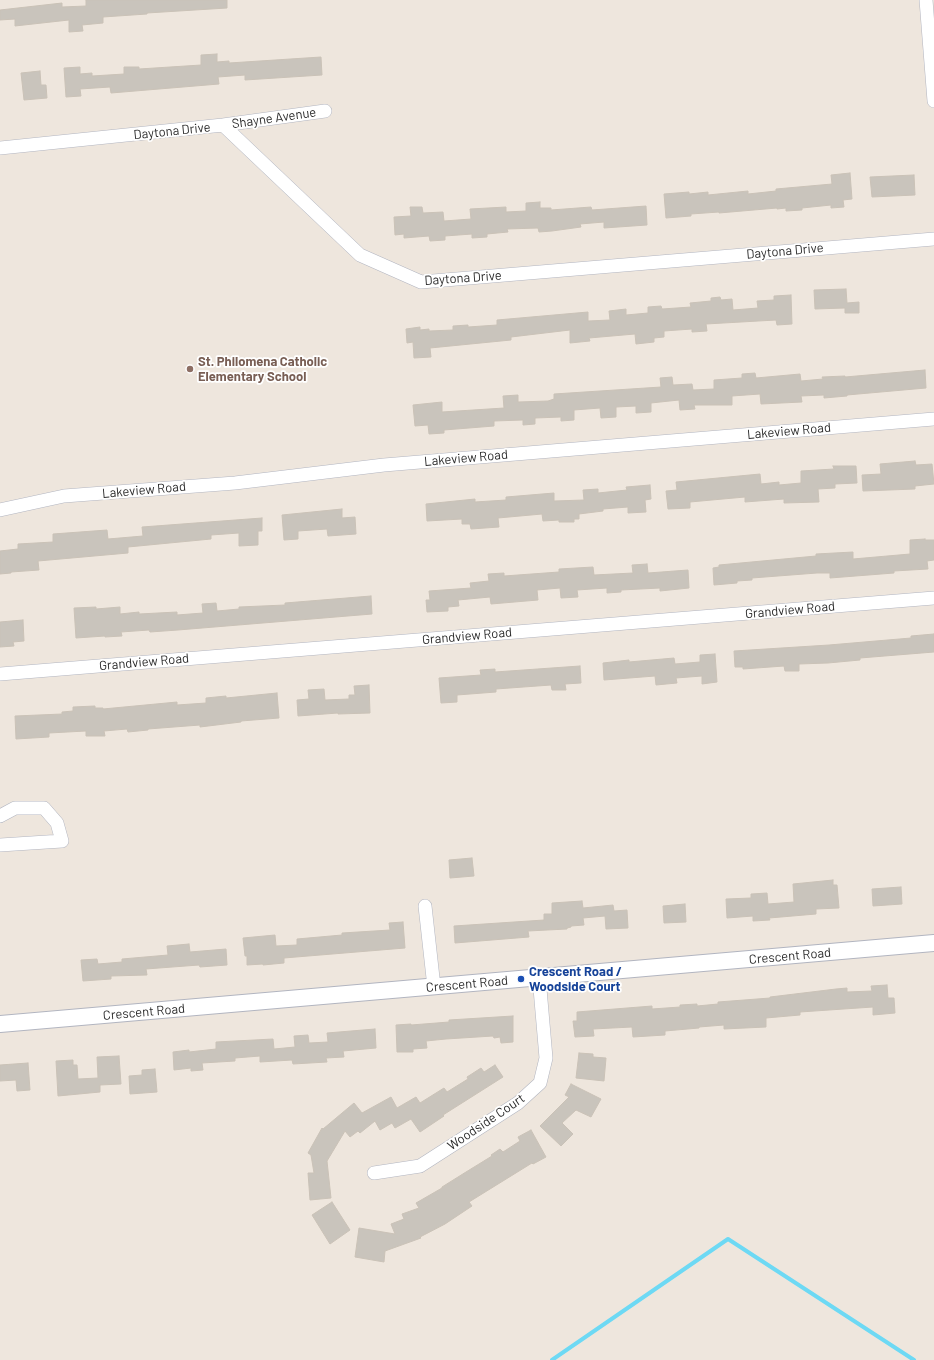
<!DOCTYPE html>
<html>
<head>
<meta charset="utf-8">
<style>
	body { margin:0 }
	canvas { display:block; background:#eee6dd }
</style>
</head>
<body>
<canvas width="934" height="1360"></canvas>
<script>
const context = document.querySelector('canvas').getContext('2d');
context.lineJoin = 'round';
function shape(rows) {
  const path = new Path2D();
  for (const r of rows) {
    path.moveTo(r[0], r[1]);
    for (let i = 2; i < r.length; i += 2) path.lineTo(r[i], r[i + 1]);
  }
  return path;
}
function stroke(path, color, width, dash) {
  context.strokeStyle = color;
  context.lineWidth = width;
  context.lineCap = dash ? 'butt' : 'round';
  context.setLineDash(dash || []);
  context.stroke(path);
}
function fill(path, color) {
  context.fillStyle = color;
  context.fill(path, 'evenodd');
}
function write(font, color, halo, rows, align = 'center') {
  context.font = font + ' Barlow,sans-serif';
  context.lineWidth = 3.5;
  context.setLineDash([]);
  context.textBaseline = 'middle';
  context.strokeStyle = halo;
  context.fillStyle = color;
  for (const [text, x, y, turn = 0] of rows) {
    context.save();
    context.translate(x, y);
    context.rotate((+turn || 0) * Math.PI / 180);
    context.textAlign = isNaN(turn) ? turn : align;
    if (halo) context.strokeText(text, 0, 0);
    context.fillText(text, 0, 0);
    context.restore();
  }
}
stroke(shape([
	[552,1360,728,1239,914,1360]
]), '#6dd9f4', 4);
const building = shape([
	[86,0,227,0,227,8,147,13,147,14,103,17,103,23,82,25,83,31,69,32,69,20,15,26,15,19,0,20,0,10,62,3,62,7,86,6,86,0],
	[217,54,217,62,229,61,229,63,321,57,322,75,245,80,245,75,218,77,219,84,111,93,110,87,80,89,81,96,66,97,64,68,80,67,80,74,92,73,92,76,124,74,124,67,139,67,139,69,201,65,201,55,217,54],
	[40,71,41,85,46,85,47,98,24,100,21,73,40,71],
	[850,173,852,199,843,200,844,207,831,208,831,205,802,208,802,210,786,211,786,208,777,209,777,208,719,213,719,212,691,214,691,216,666,218,664,194,689,192,689,194,708,192,708,195,748,191,748,194,776,191,776,189,832,184,831,175,850,173],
	[914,175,915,195,872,197,870,177,914,175],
	[540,202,540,208,551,208,551,210,591,207,592,210,646,206,647,225,604,228,604,222,580,224,581,227,552,231,539,232,538,228,507,229,508,232,487,234,487,237,472,238,472,234,445,236,445,240,430,241,429,236,404,238,404,234,395,235,394,217,411,216,410,207,422,207,423,213,443,212,444,221,471,219,470,209,506,207,506,212,526,211,526,203,540,202],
	[846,289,847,303,859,302,859,313,845,313,845,308,815,309,814,290,846,289],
	[791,295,792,324,777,325,776,320,706,324,707,331,692,332,692,329,664,331,664,337,654,338,654,342,636,344,635,334,589,338,590,341,570,343,570,330,511,337,511,340,430,348,431,357,414,358,413,342,407,343,406,329,420,327,420,330,429,329,429,331,453,330,453,326,468,325,468,327,497,325,497,320,588,312,588,321,610,320,609,311,626,309,626,315,648,313,648,307,661,306,662,309,691,307,690,303,711,301,711,298,720,297,721,300,732,299,733,310,758,308,757,301,774,300,774,296,791,295],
	[925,370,926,388,847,395,847,396,824,398,824,395,801,396,802,402,761,404,760,394,732,396,732,405,694,405,695,409,680,410,679,400,651,403,651,412,636,413,636,406,616,407,616,417,601,418,600,408,574,410,574,420,561,421,561,417,535,418,535,424,523,425,523,420,494,421,494,426,444,430,444,433,429,434,428,425,415,426,413,405,442,402,442,412,504,408,503,396,518,395,518,402,548,401,554,399,554,394,661,387,660,378,672,377,673,385,692,384,693,390,714,389,714,380,742,378,742,374,755,373,756,378,800,374,801,381,823,379,822,377,845,376,845,377,925,370],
	[915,461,916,465,932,464,934,484,915,486,915,489,863,491,862,475,881,474,880,464,915,461],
	[833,466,856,466,857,483,835,484,835,488,818,489,819,502,784,503,784,499,745,502,745,497,690,502,690,508,668,509,666,491,677,490,676,482,760,474,761,484,779,482,779,485,801,483,801,471,834,469,833,466],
	[650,485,651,499,645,500,646,512,628,513,628,507,603,509,603,511,579,514,579,519,574,519,574,522,559,522,559,520,543,521,542,514,498,518,499,527,471,529,470,524,462,524,462,519,427,521,426,504,475,499,475,502,506,500,506,497,554,493,554,501,584,500,583,490,598,489,598,493,627,490,626,487,650,485],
	[342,509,342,518,355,517,356,534,328,536,327,529,298,531,298,539,284,540,282,515,342,509],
	[262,518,262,531,258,531,258,545,239,546,239,533,211,535,211,539,128,547,128,553,38,561,39,570,11,572,11,573,0,574,0,551,18,549,18,544,53,542,53,534,107,530,108,539,143,536,142,527,262,518],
	[925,539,925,540,934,540,934,560,927,561,928,569,894,571,894,573,830,578,830,573,817,573,752,578,752,580,737,581,737,583,714,585,713,568,719,567,719,565,816,556,816,554,853,552,853,559,910,554,910,540,925,539],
	[647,564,648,573,688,570,689,588,660,591,660,588,621,590,621,592,607,593,607,588,577,590,578,597,561,598,560,588,537,590,538,600,491,604,490,597,458,600,459,606,448,607,448,611,427,612,426,600,430,600,429,591,471,588,470,583,489,581,488,574,504,573,504,576,559,572,559,569,593,567,594,575,633,573,632,565,647,564],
	[371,596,372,614,178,630,150,632,149,630,121,632,122,636,105,637,105,636,76,638,74,608,96,607,96,609,120,607,120,614,139,612,139,614,177,612,177,615,203,613,202,604,216,603,217,611,239,609,239,607,285,605,285,603,371,596],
	[23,620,24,641,13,642,14,646,0,647,0,622,23,620],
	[934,634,934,652,860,658,860,660,828,663,799,664,799,671,785,671,784,666,743,669,743,667,735,667,734,651,829,645,911,638,911,636,934,634],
	[715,654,717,682,702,684,702,676,676,678,677,683,656,685,655,676,604,680,603,663,629,660,629,662,674,658,675,664,700,662,700,655,715,654],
	[580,666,581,683,565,684,566,690,552,690,551,685,496,689,496,692,457,695,457,702,441,703,439,678,481,675,480,670,495,669,495,672,580,666],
	[369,685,370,713,338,714,338,713,298,716,297,700,309,699,308,690,324,689,325,700,349,699,349,695,355,695,354,686,369,685],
	[277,693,279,718,241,721,241,722,200,727,200,725,148,729,148,730,128,732,127,729,104,731,105,736,86,736,86,731,49,733,49,737,16,739,15,716,62,714,62,712,73,711,73,707,95,706,95,708,103,708,103,709,177,702,177,705,206,703,206,698,226,696,226,698,277,693],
	[472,858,474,876,450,878,449,860,472,858],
	[833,880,833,885,837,885,839,908,816,909,816,914,781,917,769,918,770,920,753,921,753,916,727,918,726,899,751,898,751,894,767,893,768,904,794,902,793,884,833,880],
	[901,887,902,904,873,906,872,889,901,887],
	[582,901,583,908,613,905,614,911,627,910,628,928,606,929,605,916,583,918,584,925,571,926,571,927,567,928,567,929,528,931,529,937,455,943,454,926,544,920,544,914,552,914,552,903,582,901],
	[685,904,686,922,664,923,663,906,685,904],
	[403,922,405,948,284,958,284,963,263,965,263,964,247,965,247,956,245,956,243,938,275,935,276,946,297,945,297,939,342,935,342,933,390,930,389,923,403,922],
	[189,944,190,952,226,949,227,965,200,967,199,965,146,969,147,975,111,976,111,979,83,981,81,960,97,959,98,964,122,962,122,959,168,955,167,946,189,944],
	[887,985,888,998,894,998,895,1013,873,1015,873,1007,800,1012,800,1015,766,1018,766,1027,724,1029,724,1025,699,1027,699,1028,665,1031,665,1035,633,1037,632,1027,593,1029,594,1036,575,1037,573,1021,577,1021,577,1012,652,1006,652,1009,680,1007,680,1005,697,1004,697,1006,718,1004,718,1002,770,998,770,997,836,989,847,988,847,992,872,991,871,986,887,985],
	[513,1016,513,1042,501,1043,500,1037,494,1038,493,1036,446,1039,426,1041,427,1048,413,1049,413,1052,397,1052,396,1025,411,1024,411,1025,449,1022,449,1020,513,1016],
	[375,1029,376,1048,343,1051,344,1057,326,1058,327,1062,293,1064,292,1060,260,1062,260,1056,235,1058,235,1061,202,1063,203,1070,191,1071,191,1068,174,1070,173,1052,189,1050,189,1052,216,1049,216,1042,273,1039,274,1049,295,1047,294,1036,308,1035,309,1043,328,1042,327,1033,375,1029],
	[579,1053,593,1054,593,1057,606,1058,604,1081,576,1078,579,1053],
	[119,1056,121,1084,100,1085,100,1092,58,1096,56,1061,73,1060,73,1065,77,1065,78,1079,98,1078,97,1057,119,1056],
	[28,1063,30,1090,17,1091,16,1080,0,1081,0,1065,28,1063],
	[495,1065,503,1077,443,1115,444,1116,420,1132,411,1119,395,1128,392,1123,380,1130,375,1121,360,1133,358,1131,350,1137,345,1131,327,1161,331,1198,310,1200,308,1173,314,1173,311,1155,308,1153,322,1128,323,1129,354,1103,362,1113,391,1097,397,1108,416,1097,420,1103,444,1088,447,1092,468,1079,467,1077,481,1068,484,1072,495,1065],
	[155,1069,157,1092,130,1094,129,1076,142,1075,142,1070,155,1069],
	[571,1084,601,1099,591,1117,576,1110,562,1123,573,1134,561,1146,540,1126,569,1097,565,1095,571,1084],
	[531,1130,546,1157,533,1164,532,1163,469,1202,472,1206,445,1224,420,1237,421,1238,385,1251,384,1262,355,1257,359,1228,395,1234,391,1224,404,1219,402,1214,419,1208,416,1203,442,1188,442,1187,466,1172,492,1156,491,1155,500,1149,503,1152,520,1141,518,1137,531,1130],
	[332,1202,350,1230,330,1244,312,1215,332,1202]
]);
fill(building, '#c9c4bc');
stroke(building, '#cac2b7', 1);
const minor = shape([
	[926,0,934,101],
	[223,125,360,255,421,282,934,239],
	[0,148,223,125,325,111],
	[0,510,64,496,235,483,384,465,934,419],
	[0,674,934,598],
	[0,816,15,808,44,808,57,823,62,841,0,845],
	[425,906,434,987],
	[374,1173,420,1166,518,1103,540,1083,546,1058,539,977]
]);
const tertiary = shape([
	[0,1024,934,943]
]);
stroke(minor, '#b2b5c0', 14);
stroke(tertiary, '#b2b5c0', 18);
stroke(minor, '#fff', 13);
stroke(tertiary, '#fff', 16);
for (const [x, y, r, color] of [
	[190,369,4,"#8d6e63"],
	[521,979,4,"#1a4fb4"]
]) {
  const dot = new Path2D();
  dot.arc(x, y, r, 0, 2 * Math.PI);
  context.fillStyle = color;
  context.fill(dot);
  stroke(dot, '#fff', 1.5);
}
write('13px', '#2c2c2c', '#fff', [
	["Shayne Avenue",274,118,-8],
	["Daytona Drive",172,131,-6],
	["Daytona Drive",785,251,-5],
	["Daytona Drive",463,278,-4],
	["Lakeview Road",789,431,-5],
	["Lakeview Road",466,458,-5],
	["Lakeview Road",144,490,-5],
	["Grandview Road",790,610,-5],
	["Grandview Road",467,636,-5],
	["Grandview Road",144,662,-5],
	["Crescent Road",790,956,-5],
	["Crescent Road",467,984,-5],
	["Crescent Road",144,1012,-5],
	["Woodside Court",486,1122,-34]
]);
write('bold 13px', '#785e54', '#fff', [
	["St. Philomena Catholic",198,362],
	["Elementary School",198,377]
], 'left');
write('bold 13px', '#164399', '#fff', [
	["Crescent Road /",529,972],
	["Woodside Court",529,987]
], 'left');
</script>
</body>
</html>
